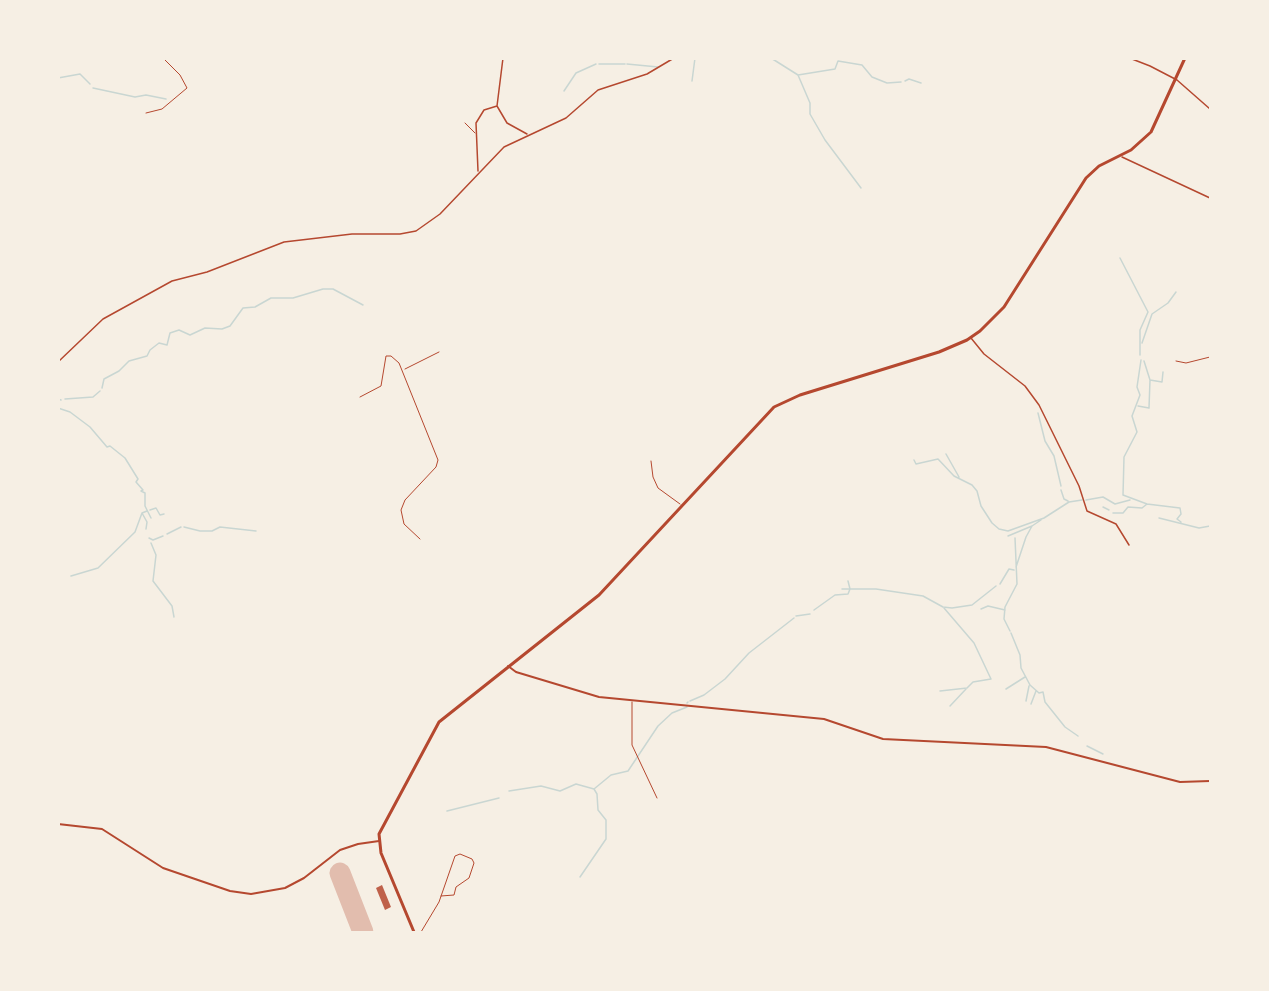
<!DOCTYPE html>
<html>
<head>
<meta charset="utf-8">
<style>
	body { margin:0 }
	#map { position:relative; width:1269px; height:991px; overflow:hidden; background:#f6efe4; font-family:"Golos Text",sans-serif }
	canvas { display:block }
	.frame { position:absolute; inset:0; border:60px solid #f6efe4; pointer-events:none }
</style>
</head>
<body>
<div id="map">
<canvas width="1269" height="991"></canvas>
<div class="frame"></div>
</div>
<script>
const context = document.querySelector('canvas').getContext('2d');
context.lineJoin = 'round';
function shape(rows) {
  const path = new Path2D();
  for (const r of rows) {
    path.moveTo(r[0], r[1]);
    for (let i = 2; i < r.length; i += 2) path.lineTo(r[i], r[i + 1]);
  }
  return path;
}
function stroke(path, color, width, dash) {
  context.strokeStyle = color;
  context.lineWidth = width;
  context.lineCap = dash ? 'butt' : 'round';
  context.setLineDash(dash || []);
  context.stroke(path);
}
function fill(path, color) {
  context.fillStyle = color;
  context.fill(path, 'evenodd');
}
stroke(shape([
	[771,58,798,75,835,69,838,61,862,65,872,77,887,83,901,82],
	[599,64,625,64],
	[627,64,658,67],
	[798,75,810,103,810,114,825,140,861,188],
	[58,78,80,74,90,84],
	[692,81,695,58],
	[905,81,909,79,921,83],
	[93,88,135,97,146,95,166,99],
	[564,91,576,73,596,64],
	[1120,258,1148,312,1140,330,1140,355],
	[1142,343,1152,314,1168,303,1176,292],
	[1141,360,1137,387,1140,395,1132,416,1137,432,1124,457,1123,495,1147,504,1180,508,1181,514,1177,519,1181,522],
	[1150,380,1162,382,1163,372],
	[102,388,104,379,119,371,129,361,147,356,150,350,159,343,167,345,170,333,179,330,190,335,205,328,222,329,230,326,243,308,255,307,271,298,293,298,323,289,333,289,363,305],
	[58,399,61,400],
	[65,399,93,397,100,391],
	[1138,406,1149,408,1150,380,1144,361],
	[58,408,70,412,90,427,107,447,110,446,125,458,138,479,136,482,143,490,141,491,145,493,145,506,151,518],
	[1038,413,1045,441,1054,456,1061,486],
	[946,454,959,477],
	[914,460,916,464,938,459,954,476,972,485,977,491,981,506,992,523,999,529,1008,531,1044,518,1069,502,1082,500],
	[1061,490,1064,499,1068,501],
	[1086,500,1103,497,1115,504,1130,500],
	[1103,507,1109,510],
	[150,510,156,508,160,515,164,514],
	[1113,513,1123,513,1128,507,1142,508,1147,504],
	[1159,518,1199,528,1210,526],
	[184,527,200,531,212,531,220,527,256,531],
	[146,529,147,522,142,513,147,511],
	[167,534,181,527],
	[1008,536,1032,526],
	[149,538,153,540,163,536],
	[151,543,156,555,153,581,172,606,174,617],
	[1016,567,1026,537,1032,526,1041,520],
	[71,576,98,568,135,532,142,513],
	[848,581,850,589],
	[1000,584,1009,569,1014,570],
	[842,589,849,589],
	[981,609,988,606,1005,610],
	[814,610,835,595,848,594,850,589,876,589,923,596,943,607,952,608,972,605,996,586],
	[796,616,810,614],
	[1010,631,1004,619,1005,607,1017,584,1015,538],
	[1011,633,1020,655,1021,668,1030,685,1039,693,1043,692,1045,702,1065,727,1078,736],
	[1006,689,1025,677],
	[940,691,967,688,973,682,991,679,974,643,944,608],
	[690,701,704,695,725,679,749,653,794,618],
	[1026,701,1029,686],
	[687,703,688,702],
	[1031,704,1036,691],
	[950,706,966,689],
	[1087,746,1103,754],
	[509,791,541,786,560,791,576,784,594,789],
	[447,811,499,798],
	[580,877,606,839,606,820,598,810,597,794,594,789,611,775,628,771,658,726,672,713,687,707]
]), '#c9d6d2', 1.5);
stroke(shape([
	[340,873,363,932]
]), '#e2bdae', 21);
fill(shape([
	[382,885,391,907,385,910,376,888]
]), '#bf614a');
stroke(shape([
	[146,113,162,109,187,88,180,75,163,58],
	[465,123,475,133],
	[1176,361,1186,363,1210,357],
	[405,369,439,352],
	[360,397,381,386,386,356,391,356,399,363,438,460,436,467,405,500,401,510,404,524,420,539],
	[651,461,653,477,658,488,680,504],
	[632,702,632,745,657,798],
	[421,932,439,902,455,856,460,854,472,859,474,863,469,878,456,887,454,895,441,896]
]), '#b5482f', 1);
stroke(shape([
	[1108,58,1132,59,1150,66,1177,80,1210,109],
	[497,106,507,123,527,134],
	[1122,157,1210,198],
	[478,171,476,123,484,110,497,106,503,58],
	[971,338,984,354,1025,386,1039,405,1079,486,1087,511,1116,524,1129,545],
	[58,362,103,319,172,281,207,272,284,242,352,234,400,234,416,231,440,214,504,147,566,118,598,90,647,74,674,58]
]), '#b5482f', 1.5);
stroke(shape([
	[508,666,516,672,599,697,824,719,883,739,1046,747,1180,782,1210,781],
	[58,824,102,829,163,868,230,891,251,894,285,888,304,878,340,850,358,844,379,841]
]), '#b5482f', 2);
stroke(shape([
	[414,932,381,853,379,834,439,722,599,595,774,407,800,395,939,352,967,340,980,331,1004,307,1086,178,1099,166,1131,150,1151,132,1185,58]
]), '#b5482f', 3);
</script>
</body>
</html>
